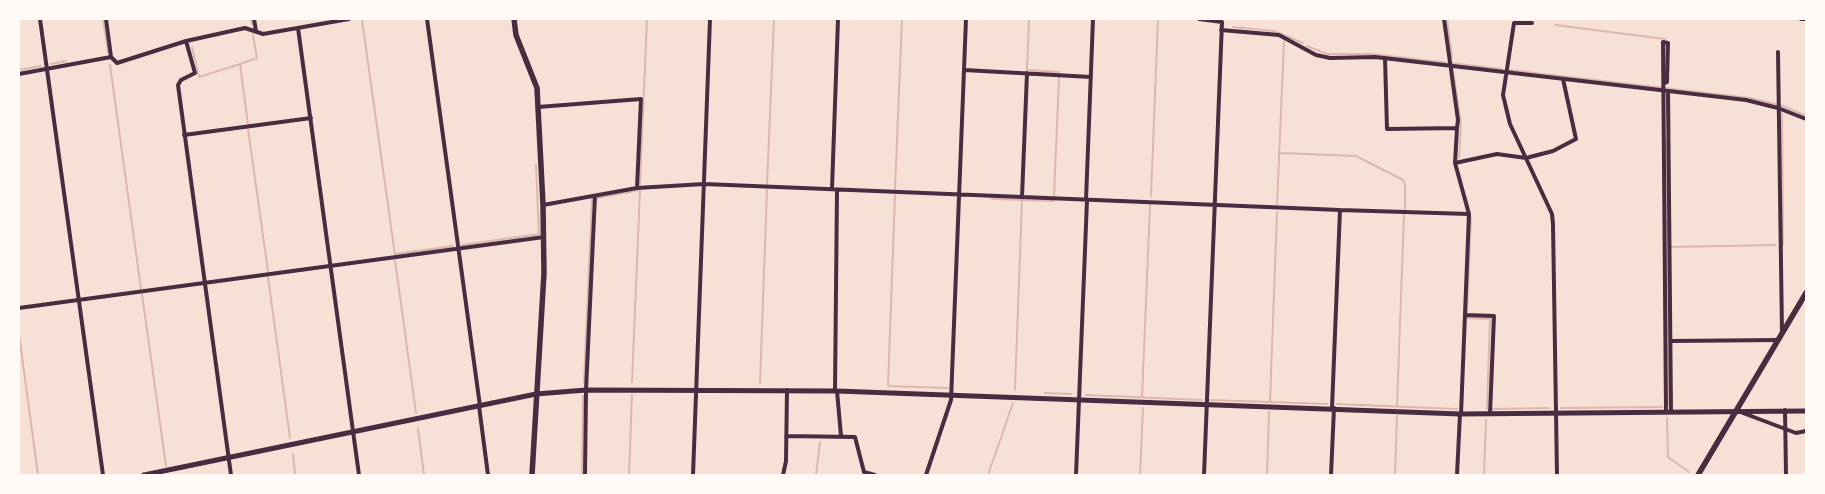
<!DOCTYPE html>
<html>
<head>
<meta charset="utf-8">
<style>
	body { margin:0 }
	#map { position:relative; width:1825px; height:494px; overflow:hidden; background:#f7e1d7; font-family:"Fira Sans",sans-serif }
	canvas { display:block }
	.frame { position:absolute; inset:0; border:20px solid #fffaf5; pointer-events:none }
</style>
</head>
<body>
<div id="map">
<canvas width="1825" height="494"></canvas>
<div class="frame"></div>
</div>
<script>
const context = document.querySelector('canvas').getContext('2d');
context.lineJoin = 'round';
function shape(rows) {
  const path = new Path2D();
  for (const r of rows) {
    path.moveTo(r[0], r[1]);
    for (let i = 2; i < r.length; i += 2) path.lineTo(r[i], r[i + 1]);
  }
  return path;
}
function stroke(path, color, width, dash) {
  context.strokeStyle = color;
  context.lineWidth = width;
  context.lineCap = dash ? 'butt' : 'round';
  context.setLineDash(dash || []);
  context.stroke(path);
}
stroke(shape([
	[103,19,108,52],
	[251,19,252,24],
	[1029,19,1027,70,1059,72],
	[1447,19,1452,57],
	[1526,19,1531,19],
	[362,20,395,255],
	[1555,25,1665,39,1665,79],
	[1233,27,1274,31,1303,43],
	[1307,46,1327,54,1372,54,1502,69],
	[192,47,199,77,240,64],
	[51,64,66,61],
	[110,65,141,289],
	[19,70,41,66],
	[1453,70,1461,124,1459,158],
	[1509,70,1750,98,1783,106,1806,116],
	[1782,114,1783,245],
	[248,125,240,64,257,58,253,35],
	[248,129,268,271],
	[1666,140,1669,405],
	[1280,153,1356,156,1403,180,1405,185,1405,209],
	[640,184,647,19],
	[767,185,774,19],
	[895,189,902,19],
	[895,195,888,386,948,388],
	[1054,196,1059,77],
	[1151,196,1158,19],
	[597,198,640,190,632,382],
	[992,199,1054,201],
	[1277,204,1284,42],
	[462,245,539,234,536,165],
	[1671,247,1775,245],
	[395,254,453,246],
	[395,260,416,413],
	[268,277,290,438],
	[142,294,166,466],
	[1467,312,1471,218],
	[1467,318,1490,319,1487,409],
	[19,334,38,475],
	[584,382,592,199],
	[760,383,767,190],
	[1015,390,1022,200],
	[1045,393,1071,394],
	[1086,395,1202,400],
	[1142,397,1150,205],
	[1210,400,1327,404],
	[1270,402,1277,212],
	[1337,404,1457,409],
	[1397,406,1404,215],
	[1561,408,1662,407],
	[1492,409,1549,408],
	[1667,418,1668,457,1689,472],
	[418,428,424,475],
	[293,454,295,475],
	[582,475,583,396],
	[629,475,632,395],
	[816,475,820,442],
	[988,475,1013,403],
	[1140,475,1143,408],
	[1267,475,1269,412],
	[1395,475,1397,416],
	[1484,475,1486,420]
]), '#dcb8b0', 2);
stroke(shape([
	[40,19,103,475],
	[106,19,111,57,117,63,186,41,245,28,263,34,349,19],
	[254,19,256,31],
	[427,19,480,406],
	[1199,19,1222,22,1204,475],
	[1444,19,1458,120,1457,128],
	[1801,19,1806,19],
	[1532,23,1514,23,1503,95,1510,124,1552,214,1553,224,1557,475],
	[298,28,359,475],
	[1221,30,1279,35,1316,55,1330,58,1375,57,1746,100,1778,108,1806,119],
	[186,41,195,73,181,80,178,85,231,475],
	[1778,52,1782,333],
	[1385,58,1387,129,1457,128,1455,163,1469,214,1461,414],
	[964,70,1091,77],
	[19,74,111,57],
	[1664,83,1667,82,1668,43,1663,42,1666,412],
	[1668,91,1671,412],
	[538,107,641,99,637,188],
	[184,135,311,118],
	[1455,163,1497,154,1526,158,1553,151,1576,139,1563,79],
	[832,189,838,19],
	[1022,197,1027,73],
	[1086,200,1093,19],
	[543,205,637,188,704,184,1340,210,1332,408],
	[1340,210,1469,214],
	[19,308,544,237],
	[1465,315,1494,316,1490,414],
	[1671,341,1778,340],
	[835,391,837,190],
	[837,391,841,436],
	[479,406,488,475],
	[1785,410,1786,475],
	[1743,413,1796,433,1806,431],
	[786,436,855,437,864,472,875,475],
	[585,475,586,390,595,196],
	[693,475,710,19],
	[783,475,786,461,787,390],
	[926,475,951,400,966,19],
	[1076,475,1087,200],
	[1331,475,1334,408],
	[1457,475,1460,414]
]), '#4a2c40', 4);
stroke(shape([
	[144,475,536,394,586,390,837,391,1460,414,1806,411]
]), '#4a2c40', 5);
stroke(shape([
	[514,19,516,35,537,88,543,205,544,273,532,475],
	[1698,475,1806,293]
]), '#4a2c40', 5.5);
</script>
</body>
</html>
